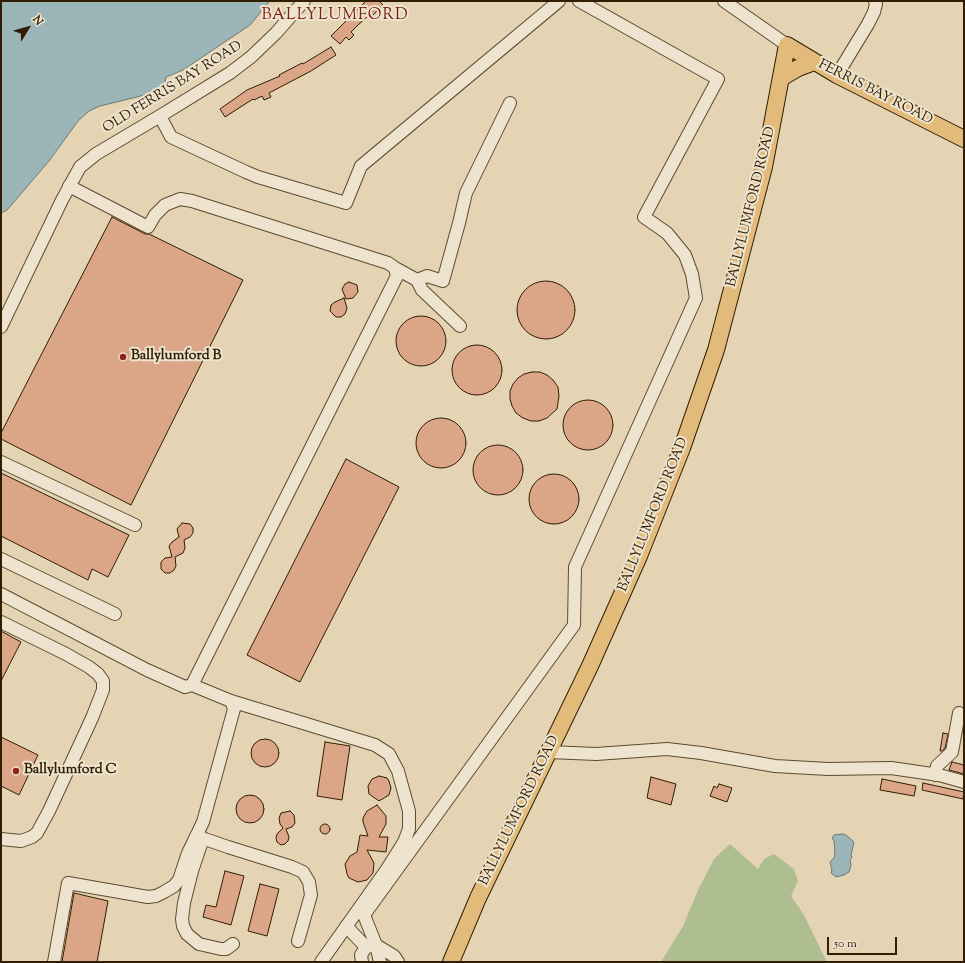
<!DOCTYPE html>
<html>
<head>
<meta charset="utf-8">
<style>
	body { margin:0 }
	#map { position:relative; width:965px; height:963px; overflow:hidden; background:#e4d4b4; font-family:"Sorts Mill Goudy",serif }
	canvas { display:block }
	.frame { position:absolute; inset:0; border:2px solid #301d02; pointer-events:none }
	.north { position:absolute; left:8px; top:8px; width:40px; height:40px; -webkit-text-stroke:3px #ede3ce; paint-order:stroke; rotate:53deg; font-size:11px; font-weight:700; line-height:16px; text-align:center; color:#301d02 }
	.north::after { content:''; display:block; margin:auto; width:14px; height:18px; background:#301d02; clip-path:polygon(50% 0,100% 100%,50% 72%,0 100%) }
	.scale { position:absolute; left:827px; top:937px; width:70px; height:18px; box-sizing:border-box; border:2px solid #301d02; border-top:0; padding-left:5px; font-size:12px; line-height:14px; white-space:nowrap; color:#301d02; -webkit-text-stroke:3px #ede3ce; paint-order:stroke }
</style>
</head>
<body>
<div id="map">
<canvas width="965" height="963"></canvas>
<div class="frame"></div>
<div class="north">N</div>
<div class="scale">50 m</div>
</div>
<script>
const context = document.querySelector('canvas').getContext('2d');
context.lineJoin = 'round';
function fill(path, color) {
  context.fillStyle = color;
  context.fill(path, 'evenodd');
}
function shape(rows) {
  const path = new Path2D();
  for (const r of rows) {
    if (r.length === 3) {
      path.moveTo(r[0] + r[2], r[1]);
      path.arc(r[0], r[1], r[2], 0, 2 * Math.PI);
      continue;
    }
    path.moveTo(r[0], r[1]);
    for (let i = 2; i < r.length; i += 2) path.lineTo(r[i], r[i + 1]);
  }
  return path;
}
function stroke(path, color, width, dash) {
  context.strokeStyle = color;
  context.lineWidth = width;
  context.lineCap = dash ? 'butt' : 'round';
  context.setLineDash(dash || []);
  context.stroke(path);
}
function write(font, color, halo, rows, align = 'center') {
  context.font = font + ' "Sorts Mill Goudy",serif';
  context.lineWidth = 4;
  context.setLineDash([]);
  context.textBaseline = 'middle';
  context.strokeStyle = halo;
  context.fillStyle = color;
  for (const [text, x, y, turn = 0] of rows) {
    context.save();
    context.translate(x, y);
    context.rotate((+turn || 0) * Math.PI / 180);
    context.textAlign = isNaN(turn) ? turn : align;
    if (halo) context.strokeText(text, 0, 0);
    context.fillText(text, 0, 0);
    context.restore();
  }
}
fill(shape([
	[730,844,758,869,764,859,774,854,794,869,798,881,791,896,804,915,827,962,661,962,683,926,699,888,714,859]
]), '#afbe91');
const water = shape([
	[1,1,270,1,250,25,183,70,166,77,165,83,149,94,100,106,89,111,78,121,49,161,7,210,1,213,1,1],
	[842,834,846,835,854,842,851,855,852,857,850,860,851,865,849,872,844,875,836,877,831,873,832,870,830,862,834,858,835,853,834,841,832,838,834,835,842,834]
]);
fill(water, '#9bb5b9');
stroke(water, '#707870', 1);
const building = shape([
	[366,1,379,1,383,5,371,17,369,15,358,25,351,32,354,35,349,40,346,37,340,44,331,36,366,1],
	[331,47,336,55,311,71,269,93,271,97,264,100,262,96,254,100,253,99,225,117,220,109,247,90,280,76,279,75,302,63,303,64,331,47],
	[112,217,145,234,149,234,243,280,131,505,1,439,1,433,112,217],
	[546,310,29],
	[349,282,357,285,358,292,353,298,346,299,342,289,345,284,349,282],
	[344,298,347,308,345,314,341,317,336,317,330,311,331,305,335,302,344,298],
	[421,341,25],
	[477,370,25],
	[532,372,540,372,547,375,553,380,558,387,559,396,557,409,547,418,539,421,531,421,523,418,516,413,512,406,510,399,510,391,513,384,518,378,524,374,532,372],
	[588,425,25],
	[441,443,25],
	[498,470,25],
	[346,459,399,487,300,682,247,655,346,459],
	[1,473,129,535,108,577,92,569,88,580,1,536,1,473],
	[554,499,25],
	[182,523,190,524,193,528,193,533,190,537,184,540,185,548,183,553,175,557,176,566,174,570,170,573,165,573,161,569,161,562,165,558,172,557,169,546,172,542,179,537,177,529,182,523],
	[1,631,21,642,1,681,1,631],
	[943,733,948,734,945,748,942,751,940,751,943,733],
	[1,737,38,755,19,795,1,786,1,737],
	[265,753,14],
	[325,742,350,746,342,800,317,796,325,742],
	[952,762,964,765,964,774,949,770,952,762],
	[379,776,387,778,389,781,391,788,389,795,379,801,369,794,368,786,372,779,379,776],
	[651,777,676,784,671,805,647,798,651,777],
	[882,779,916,786,914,796,880,790,882,779],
	[923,783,964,792,963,799,922,790,923,783],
	[719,784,732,788,727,802,710,796,714,786,717,788,719,784],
	[250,809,14],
	[377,805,386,816,386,824,379,837,388,837,386,852,367,850,374,863,373,873,367,880,358,882,349,878,347,874,345,864,350,856,357,852,360,835,368,836,363,822,363,818,367,811,377,805],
	[290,811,294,815,295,823,292,827,286,829,289,837,288,841,285,844,281,845,277,842,276,838,277,834,283,828,280,824,279,818,281,813,290,811],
	[325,829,5],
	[225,871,244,876,231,925,203,917,206,905,216,907,225,871],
	[260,884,279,889,267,936,248,931,260,884],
	[74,893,108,901,97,962,62,962,74,893]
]);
fill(building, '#dba587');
stroke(building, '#301d02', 1);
const minor = shape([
	[724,1,787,45],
	[837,75,868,24,874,12,876,4,875,1],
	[160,116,171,137,246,172,258,177,346,203,361,166,559,1],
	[395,268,417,280,422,290,460,326],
	[417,280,427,276,443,281,459,223,466,193,510,103],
	[1,327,62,200,80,167,96,154,160,116,230,73,251,57,276,33,304,1],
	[1,462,135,525],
	[1,559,115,614],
	[1,594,147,670,185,687,192,685,397,276,395,268,388,263,192,201,180,199,165,205,155,215,148,227,69,186],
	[1,622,66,654,89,667,98,674,103,681,103,690,92,718,49,811,37,833,32,837,21,841,1,839],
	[231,701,375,745,389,754,398,771,409,811,409,829,404,842,387,869,321,962],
	[549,752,596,754,667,749,701,753,775,766,828,769,891,768,939,775,964,782],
	[935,775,937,766,952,752,959,713],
	[196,836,228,847,292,867,303,872,309,882,311,895,298,941],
	[203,838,192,871,184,903,182,919,183,926,187,934,199,944,221,949,226,949,233,944],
	[346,926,366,947],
	[54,962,68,883,148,897,156,896,164,892,174,886,179,880,188,853,203,822,234,709,231,701,192,685],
	[362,962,361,955,366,947,376,945,394,956,398,962],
	[380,962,376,945,364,915,574,625,575,567,696,298,692,274,685,255,667,233,644,217,718,79,579,1]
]);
const major = shape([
	[781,78,798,68,814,62],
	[451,962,478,898,590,666,639,556,682,448,716,350,764,167,787,45,837,75,964,139]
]);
stroke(minor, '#5d4b2e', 14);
stroke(major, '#301d02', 18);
stroke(minor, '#ede3ce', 12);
stroke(major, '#e2ba7a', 16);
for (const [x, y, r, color] of [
	[123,357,4,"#8f2418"],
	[16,771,4,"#8f2418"]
]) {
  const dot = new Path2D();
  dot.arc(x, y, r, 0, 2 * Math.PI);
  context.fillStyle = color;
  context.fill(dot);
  stroke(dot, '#ede3ce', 1.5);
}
write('14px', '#301d02', '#ede3ce', [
	["OLD FERRIS BAY ROAD",173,88,-32],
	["FERRIS BAY ROAD",875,93,27],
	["BALLYLUMFORD ROAD",752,207,-76],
	["BALLYLUMFORD ROAD",654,515,-68],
	["BALLYLUMFORD ROAD",520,811,-64]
]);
write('bold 14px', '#301d02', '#ede3ce', [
	["Ballylumford B",131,357],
	["Ballylumford C",24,771]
], 'left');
context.letterSpacing = '1px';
write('16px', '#7a1f14', '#ede3ce', [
	["BALLYLUMFORD",335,16]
]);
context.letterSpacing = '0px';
</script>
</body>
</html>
